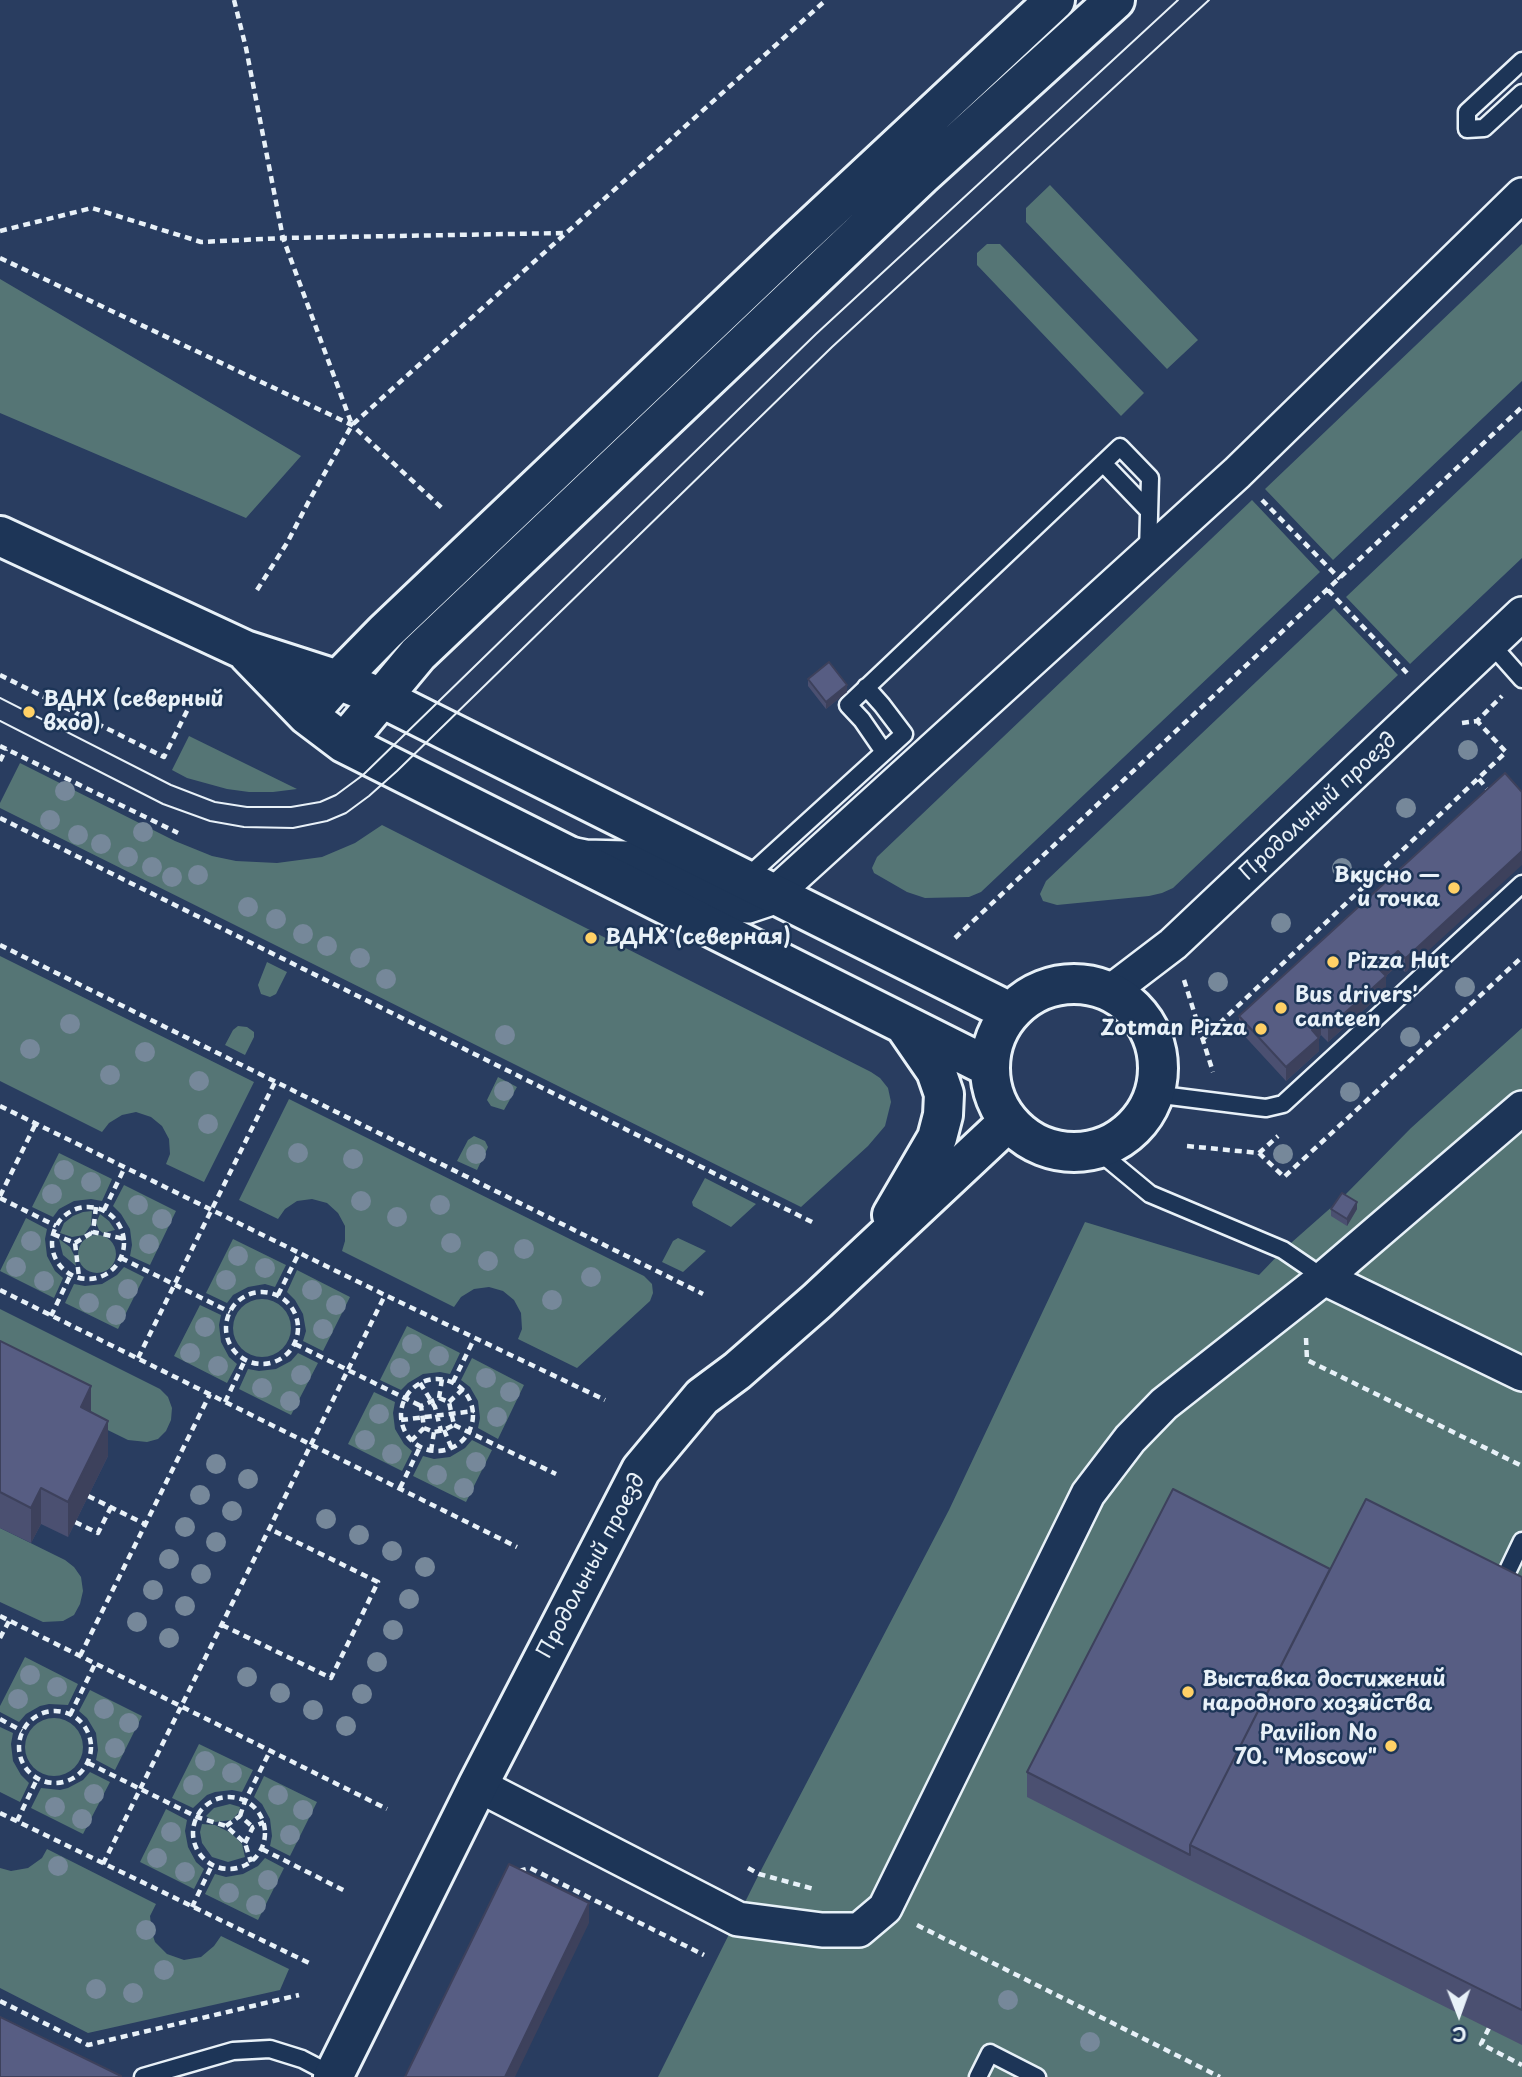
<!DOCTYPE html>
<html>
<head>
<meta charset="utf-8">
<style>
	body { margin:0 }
	#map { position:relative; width:1522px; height:2077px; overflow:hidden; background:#293d60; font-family:"Playpen Sans",sans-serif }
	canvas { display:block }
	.north { position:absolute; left:1424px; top:1979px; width:70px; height:70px; -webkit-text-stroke:5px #1d3557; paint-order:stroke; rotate:179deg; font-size:19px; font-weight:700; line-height:28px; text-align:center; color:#e8f1f8 }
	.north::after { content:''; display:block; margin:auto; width:24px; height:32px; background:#e8f1f8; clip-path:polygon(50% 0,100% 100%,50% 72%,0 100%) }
</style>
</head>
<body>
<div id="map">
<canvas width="1522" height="2077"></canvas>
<div class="north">С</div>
</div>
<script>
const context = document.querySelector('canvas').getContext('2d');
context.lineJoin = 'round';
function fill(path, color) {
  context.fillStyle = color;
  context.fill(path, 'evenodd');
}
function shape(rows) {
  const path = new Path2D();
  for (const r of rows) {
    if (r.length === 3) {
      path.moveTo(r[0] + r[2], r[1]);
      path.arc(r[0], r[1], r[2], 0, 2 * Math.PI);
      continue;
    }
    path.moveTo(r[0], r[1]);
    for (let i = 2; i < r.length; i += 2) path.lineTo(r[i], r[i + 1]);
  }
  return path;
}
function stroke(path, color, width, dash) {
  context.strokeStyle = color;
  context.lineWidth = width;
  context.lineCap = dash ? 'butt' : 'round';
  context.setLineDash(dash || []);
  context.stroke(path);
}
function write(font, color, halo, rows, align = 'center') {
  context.font = font + ' "Playpen Sans",sans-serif';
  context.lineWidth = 5;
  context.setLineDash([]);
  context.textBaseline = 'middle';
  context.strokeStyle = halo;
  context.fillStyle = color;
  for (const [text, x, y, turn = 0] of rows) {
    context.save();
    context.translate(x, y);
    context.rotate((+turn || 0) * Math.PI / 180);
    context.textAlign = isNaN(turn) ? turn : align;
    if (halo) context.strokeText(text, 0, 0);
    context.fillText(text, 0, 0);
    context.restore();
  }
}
fill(shape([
	[1050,185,1198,340,1167,369,1026,222,1026,208],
	[987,244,1000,244,1144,393,1121,416,977,265,977,253],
	[1522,244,1522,381,1333,560,1265,489],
	[0,279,301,456,246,518,0,413],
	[1522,430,1522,558,1410,664,1346,597],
	[1252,500,1320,572,981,892,969,897,925,898,907,892,874,873,872,868,877,857],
	[1334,608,1398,675,1173,888,1162,893,1149,896,1057,905,1043,901,1040,894,1046,881],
	[189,736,297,789,273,792,249,792,227,789,187,778,172,770],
	[20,763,175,841,212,856,236,861,277,863,322,857,355,843,382,825,871,1072,880,1078,888,1088,891,1102,885,1126,868,1146,801,1207,0,808,0,803],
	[0,956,254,1082,204,1182,166,1164,170,1154,169,1139,162,1126,151,1117,136,1112,122,1115,109,1123,102,1132,0,1081],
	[267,962,287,972,276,994,270,997,261,994,258,985],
	[238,1026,247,1027,254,1032,254,1037,245,1055,225,1045,233,1030],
	[1522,1028,1522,2077,658,2077,759,1874,949,1510,1085,1222,1259,1275,1283,1250,1343,1197,1411,1128],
	[498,1077,517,1087,504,1110,491,1106,487,1100],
	[289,1099,644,1276,652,1284,653,1293,650,1301,577,1368,518,1339,522,1329,521,1313,514,1300,503,1291,489,1287,474,1289,461,1297,454,1307,342,1251,345,1241,345,1226,338,1213,327,1203,312,1199,297,1201,285,1209,278,1219,239,1200],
	[474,1136,485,1141,488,1147,477,1170,457,1161,468,1140],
	[59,1153,112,1179,102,1201,91,1199,74,1201,59,1209,53,1217,32,1207],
	[705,1178,756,1204,731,1227,693,1206,692,1202],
	[124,1185,176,1211,150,1265,130,1256,132,1245,130,1229,121,1214,113,1206],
	[92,1211,91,1225,84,1235,72,1237,60,1233,64,1223,73,1216,83,1212],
	[100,1214,109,1221,115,1230,103,1233,99,1230,96,1223],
	[26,1218,47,1229,45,1239,47,1256,55,1271,63,1278,54,1298,0,1271],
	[97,1254,19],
	[678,1238,706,1251,683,1272,662,1262,673,1241],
	[59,1239,70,1247,74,1255,76,1266,63,1255],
	[233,1239,286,1265,275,1287,265,1284,248,1287,233,1295,227,1303,206,1293],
	[124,1267,144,1277,118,1329,65,1303,74,1284,85,1286,102,1284,117,1275],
	[297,1270,350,1297,323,1351,303,1341,306,1331,303,1314,295,1300,287,1292],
	[262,1328,29],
	[200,1305,221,1315,219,1325,221,1342,229,1357,237,1364,227,1383,174,1356],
	[0,1309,160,1389,168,1397,172,1408,171,1420,166,1431,158,1439,147,1442,128,1440,0,1377],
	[407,1326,460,1353,450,1374,440,1372,423,1374,408,1383,401,1390,380,1380],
	[298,1353,318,1363,291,1415,239,1389,248,1369,259,1371,276,1369,291,1361],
	[472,1358,524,1385,498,1439,478,1428,480,1418,478,1401,470,1387,461,1380],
	[374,1392,395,1402,393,1413,395,1429,404,1444,412,1451,402,1471,348,1444],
	[472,1440,492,1450,466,1502,413,1476,423,1456,434,1459,450,1457,465,1448],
	[0,1528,65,1560,74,1567,81,1577,83,1591,80,1604,74,1615,63,1621,43,1622,0,1602],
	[25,1657,78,1684,68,1705,49,1704,40,1706,26,1714,19,1722,0,1712,0,1706],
	[90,1690,142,1716,115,1770,96,1760,98,1750,96,1733,87,1718,79,1711],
	[54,1747,29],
	[0,1727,13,1733,11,1744,13,1761,21,1775,29,1783,20,1802,0,1792],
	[199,1744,253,1770,242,1792,232,1790,215,1792,207,1795,193,1808,172,1798],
	[90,1772,110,1782,83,1834,31,1808,41,1788,60,1790,68,1788,83,1780],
	[264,1776,317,1802,290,1856,270,1846,272,1836,270,1819,262,1804,254,1797],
	[230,1804,240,1807,239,1812,232,1820,215,1822,206,1816,214,1808],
	[166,1809,187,1820,185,1831,188,1847,196,1862,204,1869,194,1889,140,1862],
	[202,1824,215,1825,231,1833,242,1844,245,1857,228,1862,212,1857,202,1843,200,1832],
	[47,1849,156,1904,150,1916,152,1933,155,1942,167,1954,184,1960,201,1957,214,1946,221,1936,289,1969,280,1990,88,2033,0,1988,0,1868,11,1871,28,1868,42,1858],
	[265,1858,284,1868,258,1920,205,1894,215,1874,226,1877,243,1874,258,1866]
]), '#557575');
const lane = shape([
	[1522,61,1467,112,1467,129,1484,128,1522,93],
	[1103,463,1149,511],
	[1491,644,1522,679],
	[884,752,862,720,848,705,1120,447,1150,478,1148,552],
	[746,878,904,734,882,705,866,687],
	[1154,1094,1257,1107,1266,1108,1283,1104,1522,884],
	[1097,1150,1150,1194,1283,1250,1324,1278],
	[1499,1589,1522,1541],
	[143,2077,233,2051,270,2049,302,2059,333,2075],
	[978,2077,990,2053,1037,2077]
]);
const street = shape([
	[570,854,585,857,626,858,645,862,718,900,733,905,748,906,769,899,1237,473,1522,195],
	[1110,992,1173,944,1522,614],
	[1324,1278,1522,1374],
	[478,1785,738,1919,822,1930,859,1930,885,1908,1088,1494,1130,1439,1164,1404,1324,1278,1522,1108]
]);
const secondary = shape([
	[0,536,245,650,338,680,382,698,1010,1012],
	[248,654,307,715,344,743,989,1067],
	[307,715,338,680,385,632,787,250,1055,0],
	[344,743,418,654,921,176,1115,0],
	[1074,1068,84],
	[892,1215,937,1138,943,1115,944,1094,936,1071,905,1026],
	[333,2077,478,1785,641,1470,702,1397,737,1371,817,1301,1008,1122]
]);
stroke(lane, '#e8f1f8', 21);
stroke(street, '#e8f1f8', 38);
stroke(secondary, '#e8f1f8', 44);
stroke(shape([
	[234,0,246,48,283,238,352,425],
	[0,231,92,208,201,242,283,238,565,233],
	[0,258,352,425,443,509],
	[1262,500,1340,579],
	[257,590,287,543,310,499,352,425,826,0],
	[1328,590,1407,673],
	[0,675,164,757,190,705],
	[1462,723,1477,721,1502,696],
	[0,746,178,833],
	[0,761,6,749],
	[1479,779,1491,794],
	[0,818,814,1223],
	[955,938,1522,407],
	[0,945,703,1294],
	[1184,980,1213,1072],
	[1202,1040,1506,752,1477,721],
	[0,1106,385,1295,605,1400],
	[1187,1146,1259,1153,1278,1136],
	[1259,1153,1284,1177,1522,957],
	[0,1196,36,1123],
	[0,1198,56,1226],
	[88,1243,36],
	[96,1207,93,1232,125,1239],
	[104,1210,125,1167],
	[53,1234,75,1243,79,1277],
	[75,1243,93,1232],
	[121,1258,230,1312],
	[0,1290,517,1547],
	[262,1328,36],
	[278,1295,299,1253],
	[51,1316,71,1274],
	[1306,1338,1307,1360,1522,1466],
	[295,1344,421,1406],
	[138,1358,275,1082],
	[437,1415,36],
	[453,1382,474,1339],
	[420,1383,435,1407,441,1431],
	[439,1398,449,1402,454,1425,444,1430,434,1432,424,1428,421,1406,439,1398],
	[439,1398,442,1379],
	[225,1402,245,1360],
	[449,1402,463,1389],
	[401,1420,474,1411],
	[454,1425,556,1474],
	[444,1430,452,1449],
	[411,1441,424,1428],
	[431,1451,434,1432],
	[400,1488,420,1447],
	[88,1496,145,1524],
	[75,1522,98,1533,111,1507],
	[0,1616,387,1809],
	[222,1625,331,1678,378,1582,270,1529],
	[0,1638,9,1621],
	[80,1656,210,1394],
	[55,1747,36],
	[70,1715,95,1664],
	[0,1719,22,1731],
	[88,1763,197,1817,226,1826,245,1843,251,1862],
	[229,1833,36],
	[0,1813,313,1965],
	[240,1816,245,1801,270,1751],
	[17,1821,37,1779],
	[226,1826,240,1816,253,1827],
	[245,1843,253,1827,264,1822],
	[262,1849,347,1892],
	[103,1864,385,1295],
	[748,1868,759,1874,814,1889],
	[519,1871,530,1868,704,1955],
	[192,1907,212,1865],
	[917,1925,1220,2077],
	[0,2001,88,2045,299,1995],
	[1489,2028,1481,2044,1522,2065]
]), '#e8f1f8', 4.5, [7, 5]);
stroke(lane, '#1d3557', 16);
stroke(street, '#1d3557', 33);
stroke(secondary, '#1d3557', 38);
stroke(shape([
	[0,698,171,785,215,802,247,807,291,807,320,802,336,795,363,775,816,334,1178,0],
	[0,721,163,804,210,821,244,827,293,828,327,821,346,813,369,796,397,771,832,347,1209,0]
]), '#e8f1f8', 2);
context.fillStyle = '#76889a';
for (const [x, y] of [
	[1468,750],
	[65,791],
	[1406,808],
	[50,820],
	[143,832],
	[78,835],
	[101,844],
	[128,857],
	[152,867],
	[1342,868],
	[198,875],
	[172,877],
	[248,907],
	[276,919],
	[1281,923],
	[303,934],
	[327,946],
	[360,958],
	[386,979],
	[1218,982],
	[1465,987],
	[70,1024],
	[505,1035],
	[1410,1037],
	[30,1049],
	[145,1052],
	[110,1075],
	[199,1081],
	[504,1091],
	[1350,1092],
	[208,1124],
	[298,1153],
	[476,1154],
	[1283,1154],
	[353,1159],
	[64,1170],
	[91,1182],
	[52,1194],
	[361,1201],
	[138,1205],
	[440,1205],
	[397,1217],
	[162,1219],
	[31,1241],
	[451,1243],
	[149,1244],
	[524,1249],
	[238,1256],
	[488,1261],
	[16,1267],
	[265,1268],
	[591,1277],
	[226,1280],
	[44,1281],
	[128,1289],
	[312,1290],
	[552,1300],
	[89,1303],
	[336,1305],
	[116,1315],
	[205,1327],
	[323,1329],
	[412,1344],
	[190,1353],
	[439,1356],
	[218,1366],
	[400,1368],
	[301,1375],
	[486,1378],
	[262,1388],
	[510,1392],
	[290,1401],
	[379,1414],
	[497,1417],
	[365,1440],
	[392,1454],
	[476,1462],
	[216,1464],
	[437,1475],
	[248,1479],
	[464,1488],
	[200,1495],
	[232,1511],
	[326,1519],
	[185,1527],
	[359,1535],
	[216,1542],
	[392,1551],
	[169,1559],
	[425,1567],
	[201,1574],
	[153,1590],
	[409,1599],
	[185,1606],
	[137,1622],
	[393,1630],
	[169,1638],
	[377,1662],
	[30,1675],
	[247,1677],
	[57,1687],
	[280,1693],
	[362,1694],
	[18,1699],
	[104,1709],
	[313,1710],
	[129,1723],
	[346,1726],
	[115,1748],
	[205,1761],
	[232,1773],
	[193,1785],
	[94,1794],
	[278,1795],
	[55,1807],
	[303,1810],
	[82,1819],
	[171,1832],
	[290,1835],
	[157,1858],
	[58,1866],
	[185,1872],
	[268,1880],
	[229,1893],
	[256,1905],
	[146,1930],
	[164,1970],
	[96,1989],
	[133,1993],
	[1008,2000],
	[1090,2042]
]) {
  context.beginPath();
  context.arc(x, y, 10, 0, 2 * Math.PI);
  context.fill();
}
fill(shape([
	[808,679,847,692,826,709,808,686],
	[1505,773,1407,971,1405,972,1398,965,1386,976,1386,990,1328,1042,1321,1035,1318,1038,1319,1051,1286,1081,1239,1030,1239,1016],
	[1331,1209,1357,1209,1347,1226,1331,1216],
	[0,1341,91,1412,108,1456,68,1537,41,1524,31,1543,0,1528],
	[1330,1569,1522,1577,1522,2045,1190,1880,1027,1797,1027,1772]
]), '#4b5071');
fill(shape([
	[847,685,847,692,826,709,826,702],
	[1522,851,1522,865,1405,972,1405,958],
	[1398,951,1398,965,1386,976,1386,990,1328,1042,1328,1028,1379,969],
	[1321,1021,1321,1035,1312,1044,1312,1030],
	[1319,1038,1319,1051,1286,1081,1286,1067],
	[1357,1202,1357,1209,1347,1226,1347,1219],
	[91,1386,91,1422,81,1407],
	[108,1421,108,1456,68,1537,68,1502],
	[41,1488,41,1524,31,1543,31,1508],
	[589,1903,589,1923,515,2077,505,2077]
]), '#3d415c');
const building = shape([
	[829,662,847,685,826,702,808,679,829,662],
	[1505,773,1522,792,1522,851,1407,957,1405,958,1398,951,1379,969,1386,976,1328,1028,1321,1021,1312,1030,1319,1038,1286,1067,1239,1016,1505,773],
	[1342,1193,1357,1202,1347,1219,1331,1209,1342,1193],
	[0,1341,91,1386,81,1407,108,1421,68,1502,41,1488,31,1508,0,1492,0,1341],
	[1173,1489,1330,1569,1190,1845,1190,1855,1027,1772,1173,1489],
	[1366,1499,1522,1577,1522,2010,1190,1845,1366,1499],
	[509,1864,589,1903,505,2077,405,2077,509,1864],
	[0,2017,121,2076,121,2077,0,2077,0,2017]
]);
fill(building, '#575d83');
stroke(building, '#3d415c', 2);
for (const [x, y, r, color] of [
	[29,712,7,"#ffd166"],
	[1454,888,7,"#ffd166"],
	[591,938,7,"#ffd166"],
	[1333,962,7,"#ffd166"],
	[1281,1008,7,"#ffd166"],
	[1261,1029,7,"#ffd166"],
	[1188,1692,7,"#ffd166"],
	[1391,1746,7,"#ffd166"]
]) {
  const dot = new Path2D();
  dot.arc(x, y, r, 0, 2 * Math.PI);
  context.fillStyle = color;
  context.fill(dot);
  stroke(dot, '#1d3557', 2.5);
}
write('bold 21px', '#e8f1f8', '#1d3557', [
	["ВДНХ (северный",43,700],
	["вход)",43,724],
	["Вкусно —",1440,876,"right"],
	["и точка",1440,900,"right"],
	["ВДНХ (северная)",605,938],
	["Pizza Hut",1347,962],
	["Bus drivers'",1295,996],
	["canteen",1295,1020],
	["Zotman Pizza",1247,1029,"right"],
	["Выставка достижений",1202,1680],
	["народного хозяйства",1202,1704],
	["Pavilion No",1377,1734,"right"],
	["70. \"Moscow\"",1377,1758,"right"]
], 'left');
write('21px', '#e8f1f8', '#1d3557', [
	["Продольный проезд",1319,807,-43],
	["Продольный проезд",592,1566,-62]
]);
</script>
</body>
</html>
